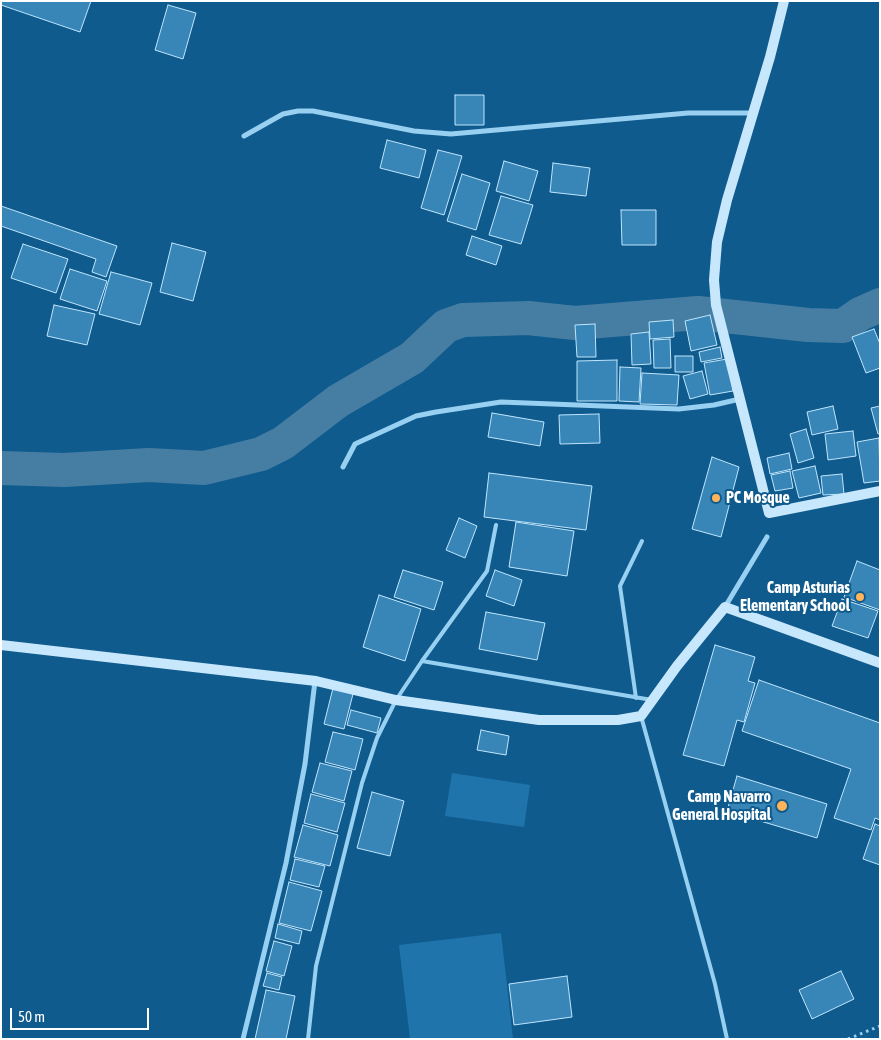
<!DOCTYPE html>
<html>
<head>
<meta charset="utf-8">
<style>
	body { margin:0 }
	#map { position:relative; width:881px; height:1040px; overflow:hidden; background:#105b8d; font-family:"Asap Condensed",sans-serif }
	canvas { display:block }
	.frame { position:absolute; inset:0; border:2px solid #fff; pointer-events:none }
	.scale { position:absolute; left:10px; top:1008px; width:139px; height:22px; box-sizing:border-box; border:2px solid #fff; border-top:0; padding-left:6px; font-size:15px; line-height:18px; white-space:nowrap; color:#fff; -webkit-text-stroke:4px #105b8d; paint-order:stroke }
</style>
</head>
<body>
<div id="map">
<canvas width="881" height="1040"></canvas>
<div class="frame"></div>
<div class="scale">50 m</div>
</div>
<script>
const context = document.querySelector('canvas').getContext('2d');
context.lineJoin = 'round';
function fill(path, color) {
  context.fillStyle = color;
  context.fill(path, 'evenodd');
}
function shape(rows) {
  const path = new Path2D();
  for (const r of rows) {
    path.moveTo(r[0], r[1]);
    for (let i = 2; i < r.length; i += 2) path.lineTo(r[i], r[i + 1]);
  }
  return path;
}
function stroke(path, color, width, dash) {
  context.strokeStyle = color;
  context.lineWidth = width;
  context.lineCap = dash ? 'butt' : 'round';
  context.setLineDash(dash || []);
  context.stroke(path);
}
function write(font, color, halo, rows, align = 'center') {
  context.font = font + ' "Asap Condensed",sans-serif';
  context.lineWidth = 4;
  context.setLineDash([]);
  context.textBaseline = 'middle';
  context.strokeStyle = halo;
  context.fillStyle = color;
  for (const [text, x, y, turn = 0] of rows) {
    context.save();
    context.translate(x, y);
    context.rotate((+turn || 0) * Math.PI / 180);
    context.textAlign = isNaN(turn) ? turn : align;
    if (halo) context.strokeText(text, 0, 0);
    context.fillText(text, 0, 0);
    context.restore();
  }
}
fill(shape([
	[452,773,530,785,524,827,445,816],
	[501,933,513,1039,410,1039,399,945]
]), '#1f75ab');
stroke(shape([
	[1,468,64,470,149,465,204,468,261,454,283,443,338,401,412,358,446,326,463,320,528,318,575,323,698,313,808,325,843,326,860,314,880,305]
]), '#467ea3', 34);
const building = shape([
	[1,1,91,1,80,32,1,5,1,1],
	[168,5,196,13,183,59,155,50,168,5],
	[455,95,484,95,484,125,455,125,455,95],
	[387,140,426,150,419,178,380,168,387,140],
	[438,150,462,156,444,215,421,208,438,150],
	[504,161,538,171,529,201,496,191,504,161],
	[553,163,590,168,586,196,550,192,553,163],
	[462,174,490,183,476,230,447,221,462,174],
	[501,196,533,205,521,244,489,235,501,196],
	[1,206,117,246,106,277,92,272,96,259,1,226,1,206],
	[621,210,656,210,656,245,622,245,621,210],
	[472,236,502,246,496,265,466,255,472,236],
	[172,243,206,252,193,301,160,292,172,243],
	[23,244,68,259,56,293,11,278,23,244],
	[70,269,107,281,97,311,60,299,70,269],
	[111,272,152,283,140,325,99,314,111,272],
	[54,305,95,314,87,345,47,336,54,305],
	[710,315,717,345,691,351,685,321,710,315],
	[673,320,674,337,650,339,649,322,673,320],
	[595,324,596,357,577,357,575,325,595,324],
	[874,329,880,344,880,368,866,373,852,337,874,329],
	[649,332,651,364,632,365,631,334,649,332],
	[670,339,671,368,654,368,653,340,670,339],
	[720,347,722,358,701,362,699,352,720,347],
	[675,356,693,356,693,372,675,372,675,356],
	[727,359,733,391,710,395,704,363,727,359],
	[617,360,617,401,577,401,577,361,617,360],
	[620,367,641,368,639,402,619,401,620,367],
	[702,371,708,394,690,399,683,376,702,371],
	[642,373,679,375,677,405,640,404,642,373],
	[833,406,838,429,812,435,807,412,833,406],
	[880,406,880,433,878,434,871,408,880,406],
	[492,413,544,422,540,446,488,437,492,413],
	[599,414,600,443,560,444,559,415,599,414],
	[806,429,814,458,798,463,790,434,806,429],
	[853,431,856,456,828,460,825,434,853,431],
	[879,438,880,481,864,483,857,442,879,438],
	[789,453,792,469,770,474,767,458,789,453],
	[712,457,739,467,721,537,692,529,712,457],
	[815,466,821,493,799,498,792,471,815,466],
	[790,471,793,488,775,491,771,475,790,471],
	[489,473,592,486,586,530,484,517,489,473],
	[842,474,844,494,823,495,821,476,842,474],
	[459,518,477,526,465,558,446,550,459,518],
	[516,522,574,531,567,576,509,567,516,522],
	[857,561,880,570,880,610,844,597,857,561],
	[403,570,443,582,434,610,394,597,403,570],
	[495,570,522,580,514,606,486,596,495,570],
	[379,595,421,609,405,661,363,647,379,595],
	[842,599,878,611,868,638,832,626,842,599],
	[486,612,545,623,537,660,479,649,486,612],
	[715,645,755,657,748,681,755,683,744,722,737,720,724,766,683,755,715,645],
	[759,680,880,723,880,820,875,818,871,830,834,818,851,769,742,731,759,680],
	[333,688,353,694,344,729,324,724,333,688],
	[351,710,381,718,377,733,347,725,351,710],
	[481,730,509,736,506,755,477,750,481,730],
	[333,732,363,739,355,770,325,762,333,732],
	[320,763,352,771,344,801,312,792,320,763],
	[737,776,827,804,817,838,727,811,737,776],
	[372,792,404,801,390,856,357,848,372,792],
	[311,794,345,803,337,832,304,823,311,794],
	[875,824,880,826,880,865,863,859,875,824],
	[303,825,338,835,330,866,294,857,303,825],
	[295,859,325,866,319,887,290,880,295,859],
	[289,882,322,891,311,931,279,923,289,882],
	[278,924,302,931,299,944,275,938,278,924],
	[274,941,292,946,284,976,266,971,274,941],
	[841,971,854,999,812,1019,799,990,841,971],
	[267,973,282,977,279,990,263,986,267,973],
	[567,976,572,1017,514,1025,509,984,567,976],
	[266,990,295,996,286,1039,255,1039,266,990]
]);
fill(building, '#3886b7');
stroke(building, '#bfe5fd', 1);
stroke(shape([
	[848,1039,880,1026]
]), '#98d0f2', 3, [2.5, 4]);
stroke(shape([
	[422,661,652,700],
	[636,698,620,586,642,541],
	[641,716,715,984,727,1039],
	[308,1039,316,966,362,783,377,738,396,700,422,661,487,571,496,525]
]), '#98d0f2', 4);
stroke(shape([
	[244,136,283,114,298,111,313,111,414,131,451,134,688,113,752,113],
	[343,467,355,444,416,416,436,412,501,402,679,409,714,405,740,399],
	[725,607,767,537],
	[243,1039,286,863,305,764,315,681]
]), '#98d0f2', 5);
stroke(shape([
	[784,1,770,57,727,200,717,242,714,280,716,305,769,513,880,491],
	[1,645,316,681,396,700,539,720,618,720,641,716,677,666,725,607,880,663]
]), '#c7e7fc', 10);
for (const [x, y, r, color] of [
	[716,498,5,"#ffb459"],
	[860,597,5,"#ffb459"],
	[782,806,6,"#ffb459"]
]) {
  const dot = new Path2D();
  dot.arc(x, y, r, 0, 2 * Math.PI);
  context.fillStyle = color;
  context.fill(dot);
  stroke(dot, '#105b8d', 2);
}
write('bold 16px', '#fff', '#105b8d', [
	["PC Mosque",726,498,"left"],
	["Camp Asturias",850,588],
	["Elementary School",850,606],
	["Camp Navarro",771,797],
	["General Hospital",771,815]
], 'right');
</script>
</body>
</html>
